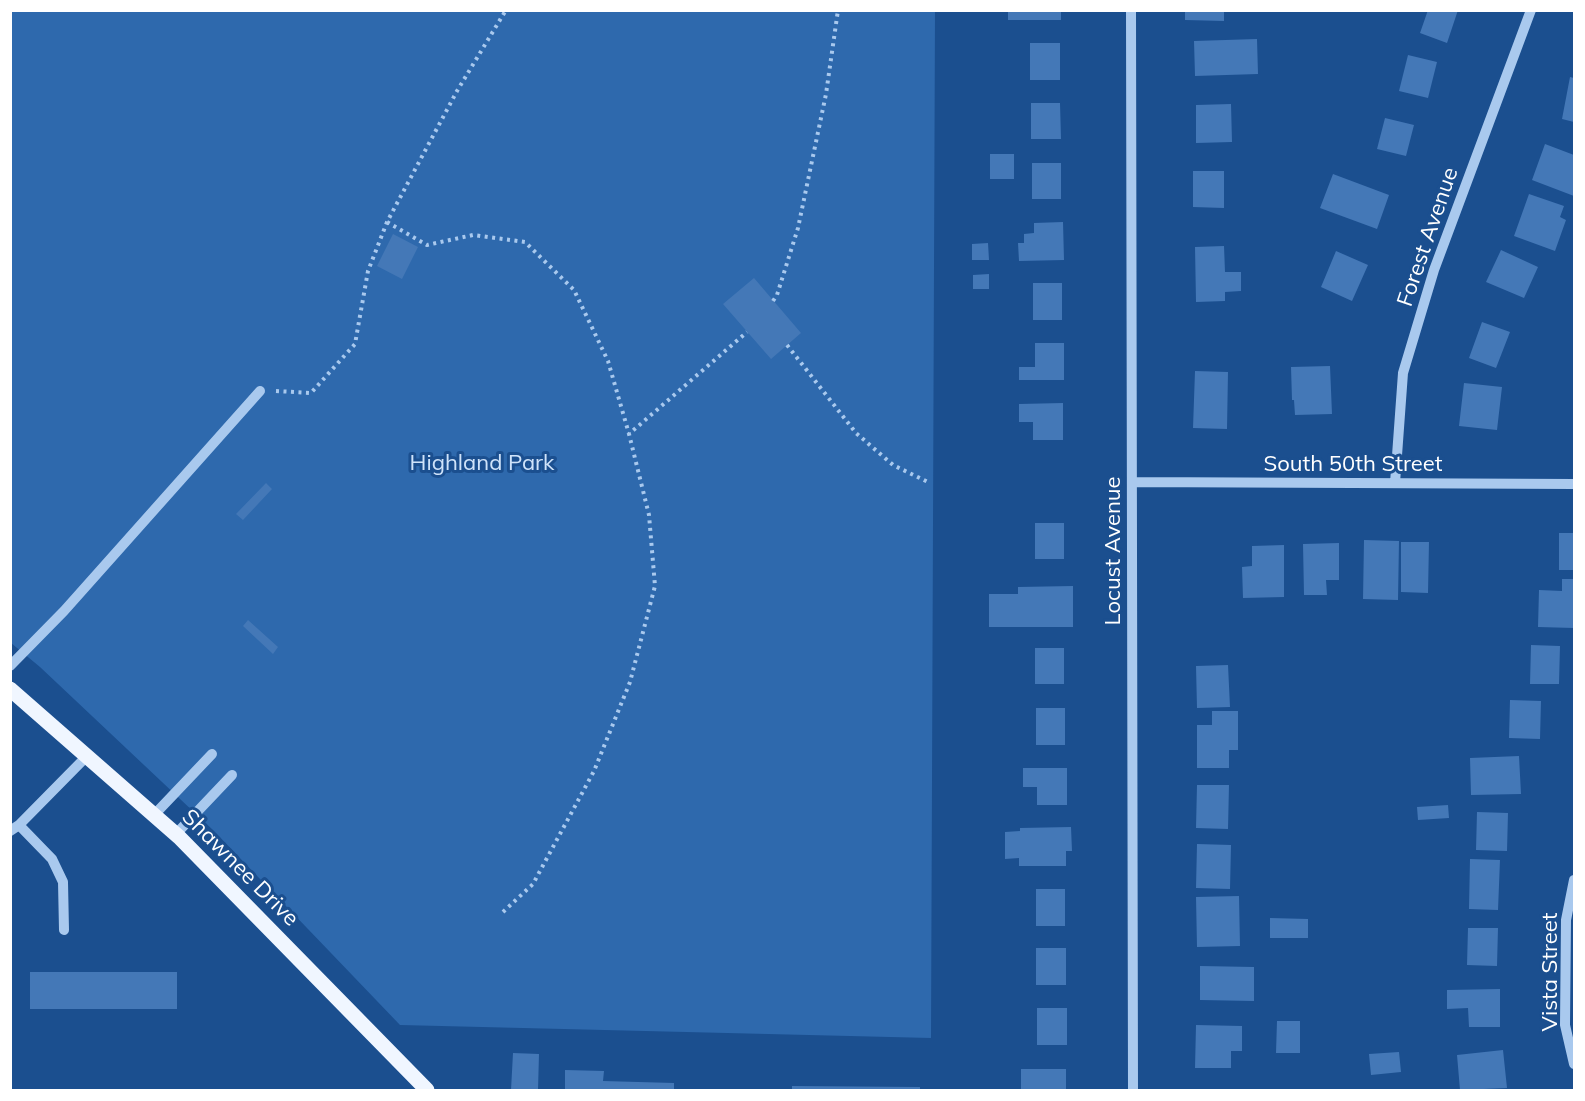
<!DOCTYPE html>
<html>
<head>
<meta charset="utf-8">
<style>
	body { margin:0 }
	#map { position:relative; width:1585px; height:1101px; overflow:hidden; background:#1b4f8f; font-family:Mulish,sans-serif }
	canvas { display:block }
	.frame { position:absolute; inset:0; border:12px solid #fff; pointer-events:none }
</style>
</head>
<body>
<div id="map">
<canvas width="1585" height="1101"></canvas>
<div class="frame"></div>
</div>
<script>
const context = document.querySelector('canvas').getContext('2d');
context.lineJoin = 'round';
function fill(path, color) {
  context.fillStyle = color;
  context.fill(path, 'evenodd');
}
function shape(rows) {
  const path = new Path2D();
  for (const r of rows) {
    path.moveTo(r[0], r[1]);
    for (let i = 2; i < r.length; i += 2) path.lineTo(r[i], r[i + 1]);
  }
  return path;
}
function stroke(path, color, width, dash) {
  context.strokeStyle = color;
  context.lineWidth = width;
  context.lineCap = dash ? 'butt' : 'round';
  context.setLineDash(dash || []);
  context.stroke(path);
}
function write(font, color, halo, rows, align = 'center') {
  context.font = font + ' Mulish,sans-serif';
  context.lineWidth = 6;
  context.setLineDash([]);
  context.textBaseline = 'middle';
  context.strokeStyle = halo;
  context.fillStyle = color;
  for (const [text, x, y, turn = 0] of rows) {
    context.save();
    context.translate(x, y);
    context.rotate((+turn || 0) * Math.PI / 180);
    context.textAlign = isNaN(turn) ? turn : align;
    if (halo) context.strokeText(text, 0, 0);
    context.fillText(text, 0, 0);
    context.restore();
  }
}
fill(shape([
	[10,11,935,11,931,1038,400,1025,214,831,40,667,11,643]
]), '#2e69ad');
fill(shape([
	[1008,10,1061,10,1061,20,1008,20],
	[1185,10,1224,10,1224,21,1185,20],
	[1428,10,1458,10,1447,43,1420,33],
	[1257,39,1258,74,1195,76,1194,41],
	[1030,43,1060,43,1060,80,1030,80],
	[1408,55,1437,62,1428,98,1399,91],
	[1570,77,1574,78,1574,122,1562,119],
	[1031,103,1060,103,1061,139,1031,139],
	[1231,104,1232,142,1196,143,1196,105],
	[1385,118,1414,125,1406,156,1377,149],
	[1545,144,1574,155,1574,196,1532,180],
	[990,154,1014,154,1014,179,990,179],
	[1032,163,1061,163,1061,199,1032,199],
	[1193,171,1224,171,1224,208,1193,207],
	[1333,174,1389,195,1377,229,1320,208],
	[1529,194,1564,206,1560,217,1566,220,1555,251,1514,236],
	[1063,222,1064,260,1019,261,1018,243,1024,243,1024,234,1034,233,1034,223],
	[393,234,418,247,402,279,377,266],
	[988,243,989,260,972,260,972,244],
	[1224,246,1225,272,1241,272,1241,291,1225,292,1225,301,1196,302,1195,247],
	[1501,250,1538,267,1524,298,1486,282],
	[1336,251,1368,265,1352,301,1321,287],
	[989,274,989,289,973,289,973,275],
	[754,278,801,333,771,359,723,304],
	[1033,283,1062,283,1062,320,1033,320],
	[1482,322,1510,332,1496,368,1469,358],
	[1035,343,1064,343,1064,380,1019,380,1019,367,1035,367],
	[1330,366,1332,414,1295,415,1294,400,1292,400,1291,367],
	[1195,371,1228,372,1227,429,1193,428],
	[1464,383,1502,387,1497,430,1459,426],
	[1063,403,1063,440,1033,440,1033,422,1019,422,1019,404],
	[266,483,272,489,243,520,236,514],
	[1035,523,1064,523,1064,559,1035,559],
	[1559,533,1574,533,1574,570,1559,570],
	[1364,540,1399,541,1398,600,1363,599],
	[1401,542,1429,542,1428,593,1401,592],
	[1339,543,1339,580,1326,580,1327,595,1304,595,1303,544],
	[1284,545,1284,597,1243,598,1242,567,1252,566,1252,546],
	[1562,579,1574,579,1574,628,1538,627,1539,590,1562,591],
	[1073,586,1073,627,989,627,989,594,1018,594,1018,587],
	[248,620,278,647,273,654,243,626],
	[1531,645,1560,646,1559,684,1530,684],
	[1035,648,1064,648,1064,684,1035,684],
	[1228,665,1230,707,1197,708,1196,666],
	[1510,700,1541,701,1540,739,1509,738],
	[1036,708,1065,708,1065,745,1036,745],
	[1212,711,1238,711,1238,750,1229,750,1229,768,1197,768,1197,725,1212,725],
	[1519,756,1521,794,1471,795,1470,758],
	[1023,768,1067,768,1067,805,1037,805,1037,787,1023,787],
	[1197,785,1229,785,1228,829,1196,828],
	[1448,805,1449,818,1418,820,1417,807],
	[1477,812,1508,813,1507,851,1476,850],
	[1071,827,1072,851,1066,851,1066,866,1019,866,1019,858,1005,859,1005,832,1020,831,1020,828],
	[1197,844,1231,845,1230,889,1196,888],
	[1470,859,1500,860,1498,910,1469,909],
	[1036,889,1065,889,1065,926,1036,926],
	[1239,896,1240,946,1197,947,1196,897],
	[1270,918,1308,919,1308,938,1270,938],
	[1468,928,1498,928,1497,966,1467,965],
	[1036,948,1066,948,1066,985,1036,985],
	[1200,966,1254,967,1254,1001,1200,1000],
	[30,972,177,972,177,1009,30,1009],
	[1500,989,1500,1027,1469,1027,1468,1008,1447,1009,1447,990],
	[1037,1008,1067,1008,1067,1045,1037,1045],
	[1277,1021,1300,1021,1300,1053,1276,1053],
	[1196,1025,1242,1026,1242,1051,1231,1051,1231,1068,1195,1068],
	[1503,1050,1507,1088,1460,1090,1457,1055],
	[1399,1052,1401,1072,1371,1075,1369,1054],
	[513,1053,539,1054,538,1090,511,1090],
	[1021,1069,1066,1069,1066,1090,1021,1090],
	[565,1070,604,1071,603,1081,674,1083,674,1090,565,1090],
	[792,1086,920,1087,920,1090,792,1090]
]), '#4478b7');
stroke(shape([
	[387,222,427,245,473,235,525,242,574,290,608,361,629,434],
	[773,301,777,295,798,228,826,94,838,10],
	[787,345,856,433,893,465,930,483],
	[276,391,311,393,355,344,368,271,387,222,457,91,506,10],
	[503,912,533,884,594,771,630,682,655,586,649,515,629,434,747,332]
]), '#a9c9ee', 4, [3, 4.5]);
stroke(shape([
	[1131,10,1133,1090],
	[1132,482,1574,484],
	[1395,483,1403,373,1434,270,1531,10],
	[10,666,64,611,260,391],
	[154,815,212,754],
	[19,825,52,859,63,882,64,930],
	[10,831,19,825,87,756],
	[176,834,232,775],
	[1574,880,1566,920,1565,1025,1574,1064]
]), '#a9c9ee', 10);
stroke(shape([
	[10,689,179,837,427,1090]
]), '#f0f6ff', 15);
write('22px', '#fff', '#1b4f8f', [
	["Forest Avenue",1428,237,-71],
	["South 50th Street",1353,464],
	["Locust Avenue",1113,551,-90],
	["Shawnee Drive",240,868,45],
	["Vista Street",1550,972,-90]
]);
write('22px', '#cfe3fa', '#1b4f8f', [
	["Highland Park",482,463]
]);
</script>
</body>
</html>
